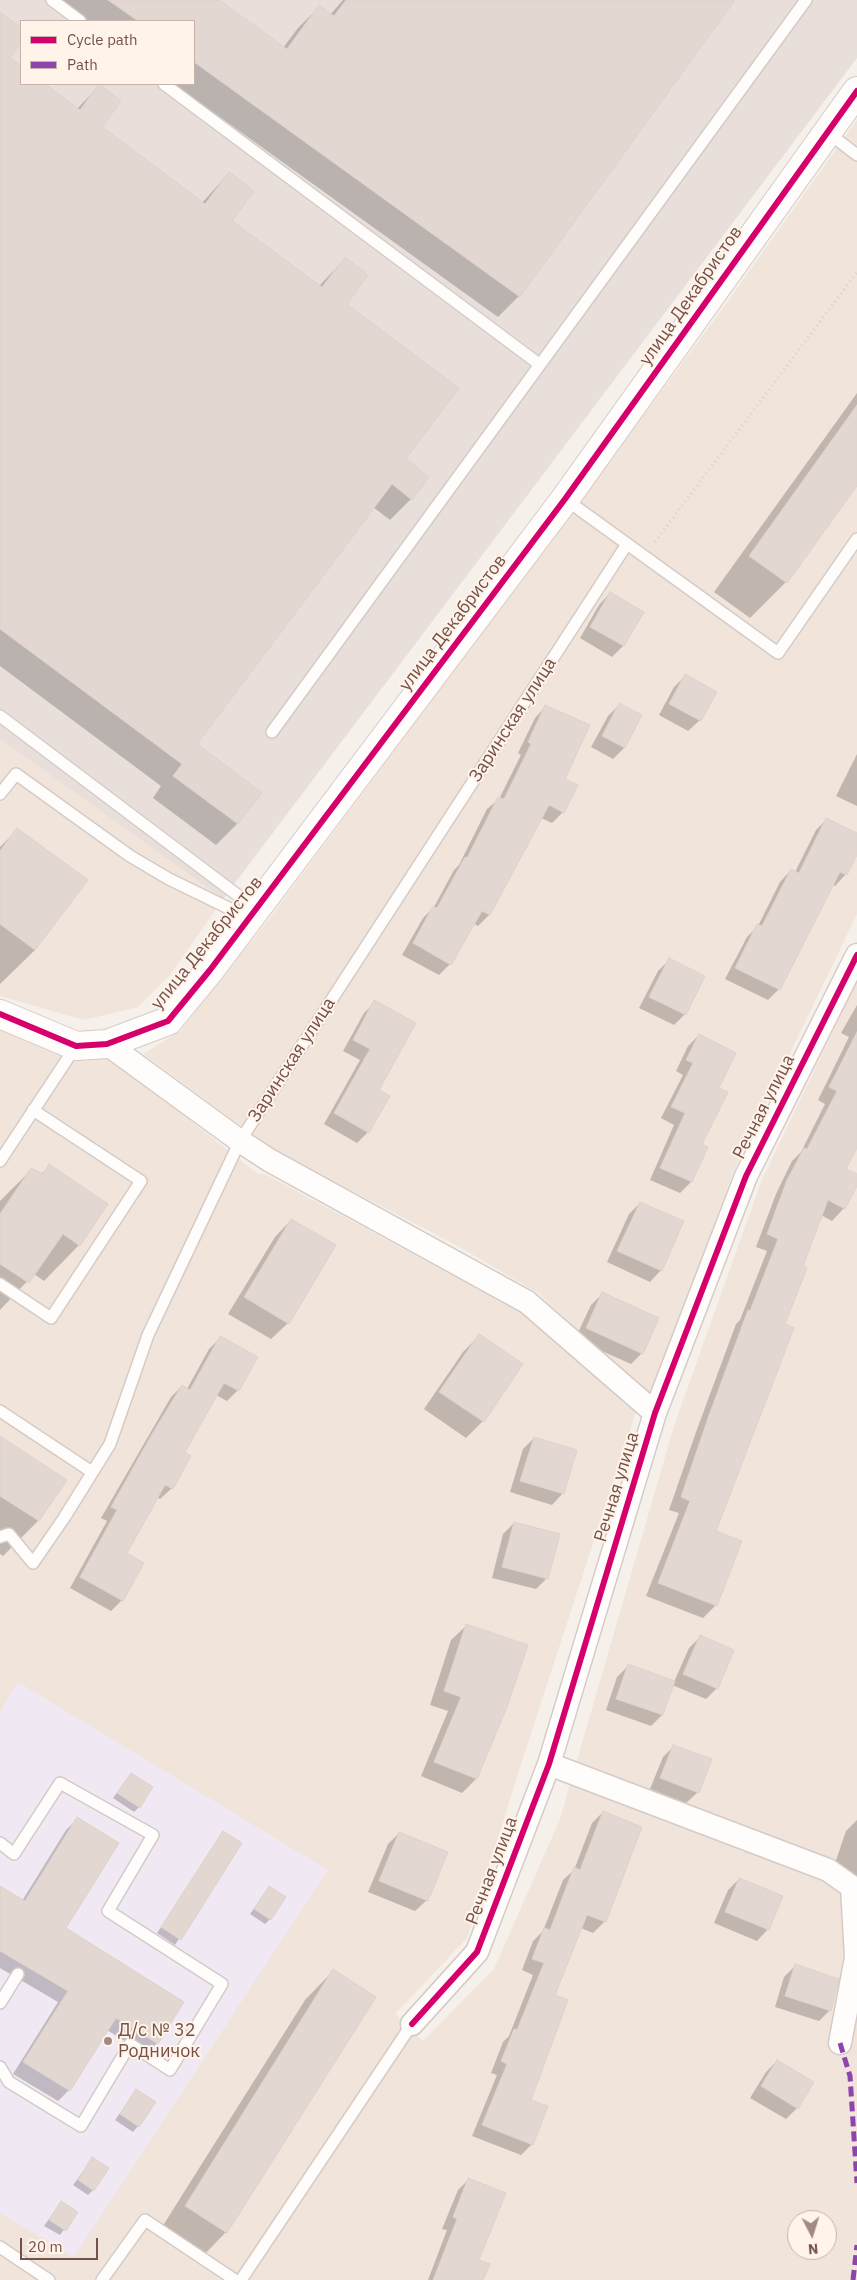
<!DOCTYPE html>
<html>
<head>
<meta charset="utf-8">
<style>
	body { margin:0 }
	#map { position:relative; width:857px; height:2280px; overflow:hidden; background:#f6f0ea; font-family:"IBM Plex Sans",sans-serif }
	canvas { display:block }
	.legend { position:absolute; left:20px; top:20px; width:175px; height:65px; box-sizing:border-box; background:#fff3ea; border:1px solid #c7b3aa; margin:0; padding:6px 9px; list-style:none; font-size:15px; color:#74524a }
	.legend li { display:flex; align-items:center; gap:10px; height:25px }
	.legend b { width:25px; border:1px solid #c7b3aa }
	.north { position:absolute; left:787px; top:2210px; width:50px; height:50px; box-sizing:border-box; background:#fff3ea; border:1px solid #c7b3aa; border-radius:50%; rotate:175deg; font-size:14px; font-weight:700; line-height:20px; text-align:center; color:#74524a }
	.north::after { content:''; display:block; margin:auto; width:18px; height:22px; background:#a28982; clip-path:polygon(50% 0,100% 100%,50% 72%,0 100%) }
	.scale { position:absolute; left:20px; top:2238px; width:78px; height:22px; box-sizing:border-box; border:2px solid #74524a; border-top:0; padding-left:6px; font-size:15px; line-height:18px; white-space:nowrap; color:#74524a; -webkit-text-stroke:4px #fff3ea; paint-order:stroke }
</style>
</head>
<body>
<div id="map">
<canvas width="857" height="2280"></canvas>
<ul class="legend">
<li><b style="height:6px;background:#d6006c"></b>Cycle path</li>
<li><b style="height:6px;background:#8e44ad"></b>Path</li>
</ul>
<div class="north">N</div>
<div class="scale">20 m</div>
</div>
<script>
const context = document.querySelector('canvas').getContext('2d');
context.lineJoin = 'round';
function fill(path, color) {
  context.fillStyle = color;
  context.fill(path, 'evenodd');
}
function shape(rows) {
  const path = new Path2D();
  for (const r of rows) {
    path.moveTo(r[0], r[1]);
    for (let i = 2; i < r.length; i += 2) path.lineTo(r[i], r[i + 1]);
  }
  return path;
}
function stroke(path, color, width, dash) {
  context.strokeStyle = color;
  context.lineWidth = width;
  context.lineCap = dash ? 'butt' : 'round';
  context.setLineDash(dash || []);
  context.stroke(path);
}
function write(font, color, halo, rows, align = 'center') {
  context.font = font + ' "IBM Plex Sans",sans-serif';
  context.lineWidth = 4;
  context.setLineDash([]);
  context.textBaseline = 'middle';
  context.strokeStyle = halo;
  context.fillStyle = color;
  for (const [text, x, y, turn = 0] of rows) {
    context.save();
    context.translate(x, y);
    context.rotate((+turn || 0) * Math.PI / 180);
    context.textAlign = isNaN(turn) ? turn : align;
    if (halo) context.strokeText(text, 0, 0);
    context.fillText(text, 0, 0);
    context.restore();
  }
}
fill(shape([
	[857,120,857,914,734,1170,651,1397,538,1293,456,1245,277,1152,143,1054,180,1031,269,919,718,315],
	[0,739,223,899,170,975,138,1007,84,1020,0,996],
	[857,981,857,2280,0,2280,0,1026,106,1054,258,1174,265,1174,522,1313,636,1412,521,1764,467,1938,395,2014,423,2041,494,1969,560,1819,674,1426,761,1182],
	[797,2220,827,2220,827,2250,797,2250]
]), '#f1e4da');
fill(shape([
	[0,0,857,0,857,58,223,899,0,739],
	[21,21,194,21,194,84,21,84]
]), '#e9dfda');
fill(shape([
	[18,1682,328,1870,74,2257,0,2213,0,1712]
]), '#f0e8f2');
fill(shape([
	[58,0,217,0,283,48,298,28,319,7,330,15,343,0,734,0,519,296,498,317,174,84,194,84,194,21,87,21],
	[0,13,21,29,21,40,8,58,21,68,21,84,43,84,77,109,99,86,100,127,202,203,229,173,230,221,319,286,345,259,345,304,404,459,411,499,390,520,373,507,195,745,260,793,237,824,216,845,153,798,161,786,0,666],
	[857,393,857,483,786,582,750,618,714,592],
	[610,593,642,612,623,646,612,657,580,638,599,605],
	[685,676,700,720,688,731,659,715,674,687],
	[619,705,641,716,624,748,613,759,591,747,608,716],
	[546,706,563,779,563,812,552,823,541,818,489,915,478,926,473,923,450,964,439,975,402,955,423,918,434,907,454,870,459,865,487,809,499,799,521,755,518,753,535,718],
	[857,754,857,806,836,796],
	[827,819,857,834,857,852,846,874,835,886,832,884,779,989,768,1000,725,979,747,937,758,926,780,882,791,870,795,872,816,830],
	[17,830,35,950,0,984,0,847],
	[669,960,685,1014,674,1025,639,1008,658,971],
	[375,1002,368,1132,357,1143,324,1124,360,1060,343,1051,364,1013],
	[857,1005,857,1145,845,1170,857,1176,857,1183,844,1208,832,1221,821,1215,801,1267,715,1532,740,1542,716,1605,703,1618,646,1596,679,1513,669,1510,696,1432,736,1324,740,1320,767,1251,756,1247,776,1194,792,1161,801,1152,825,1104,818,1100,849,1037,841,1033],
	[699,1035,717,1088,700,1145,706,1148,691,1182,680,1193,650,1180,674,1125,661,1118,683,1075,676,1071,688,1046],
	[50,1166,79,1245,44,1281,34,1274,0,1310,0,1201,32,1169,41,1174],
	[640,1203,661,1270,650,1282,607,1262,629,1214],
	[291,1220,288,1323,271,1339,228,1314,275,1237],
	[602,1294,642,1353,631,1364,575,1339,591,1305],
	[480,1335,522,1364,483,1421,466,1438,424,1409,463,1352],
	[220,1338,238,1390,227,1401,216,1395,184,1453,172,1488,160,1499,157,1497,126,1554,122,1600,111,1611,70,1588,107,1521,101,1518,171,1397,182,1386,187,1389,209,1349],
	[0,1437,38,1521,3,1556,0,1554],
	[534,1438,563,1493,552,1505,510,1492,523,1449],
	[514,1523,547,1578,536,1589,492,1578,503,1534],
	[466,1626,476,1779,462,1793,421,1776,448,1711,430,1705,451,1640],
	[700,1637,717,1688,706,1699,672,1685,662,1715,651,1726,606,1710,617,1677,628,1666,674,1682,689,1648],
	[674,1746,698,1792,686,1803,650,1789,663,1757],
	[131,1774,139,1807,134,1812,113,1798],
	[603,1812,641,1827,604,1922,593,1933,581,1928,554,1996,529,2100,532,2144,521,2155,472,2136,497,2075,491,2073,503,2042,509,2036,533,1975,522,1970,533,1941,543,1931,563,1880,574,1870,592,1823],
	[77,1819,64,1929,157,2043,146,2054,107,2030,69,2090,58,2101,13,2074,58,2002,0,1968,0,1887,22,1901,66,1830],
	[857,1820,857,1877,833,1869,846,1831],
	[224,1833,240,1843,175,1945,157,1933],
	[399,1833,427,1900,415,1911,368,1892,388,1844],
	[739,1879,781,1897,768,1929,757,1941,714,1923,728,1890],
	[269,1888,270,1919,265,1924,250,1914],
	[795,1966,830,2010,819,2021,775,2007,784,1977],
	[333,1971,226,2232,198,2261,157,2235,305,2000],
	[777,2061,813,2083,797,2108,786,2119,750,2098,766,2072],
	[137,2090,138,2126,133,2132,115,2120],
	[93,2158,93,2190,88,2195,73,2185],
	[469,2179,478,2261,482,2280,428,2280,447,2230,442,2229,458,2190],
	[61,2202,77,2212,60,2235,44,2226]
]), '#0003');
const building = shape([
	[108,0,219,0,287,49,319,5,334,16,346,0,735,0,520,297,194,62,194,21,138,21,108,0],
	[0,12,21,27,21,42,10,58,21,66,21,84,45,84,80,110,99,84,121,101,102,127,205,204,229,172,254,191,232,221,322,287,345,257,368,275,347,304,459,388,406,459,429,477,412,500,392,484,197,744,262,793,238,824,173,776,182,764,0,629,0,12],
	[857,405,857,486,787,583,749,556,857,405],
	[610,592,644,612,624,646,590,627,610,592],
	[685,674,717,692,701,721,669,704,685,674],
	[619,703,642,715,625,748,602,736,619,703],
	[545,705,590,725,565,779,578,785,564,813,549,805,490,915,482,911,451,965,413,943,433,906,437,908,465,857,467,858,498,797,504,799,531,744,528,742,545,705],
	[826,818,857,833,857,855,847,875,840,872,780,990,735,968,757,924,762,926,791,869,799,873,826,818],
	[17,828,88,880,35,950,0,924,0,851,17,828],
	[669,958,705,976,686,1015,649,997,669,958],
	[374,1000,416,1023,379,1090,390,1096,369,1133,334,1113,370,1049,353,1040,374,1000],
	[857,1032,857,1148,846,1169,857,1174,857,1186,845,1209,828,1200,803,1266,807,1268,785,1324,794,1328,716,1531,742,1541,717,1606,658,1583,690,1501,681,1497,708,1418,748,1310,750,1311,778,1239,767,1234,787,1180,804,1148,807,1149,837,1091,829,1087,857,1032],
	[699,1034,736,1053,719,1088,728,1092,702,1144,708,1147,692,1182,660,1168,685,1113,671,1107,693,1063,686,1060,699,1034],
	[49,1164,108,1204,80,1246,63,1234,29,1283,0,1264,0,1214,31,1168,43,1174,49,1164],
	[640,1202,684,1221,662,1271,617,1251,640,1202],
	[291,1219,336,1245,289,1324,244,1297,291,1219],
	[602,1292,659,1318,643,1354,586,1328,602,1292],
	[479,1334,523,1364,484,1422,439,1392,479,1334],
	[220,1336,258,1357,239,1391,224,1383,185,1452,191,1456,173,1489,165,1485,127,1553,144,1563,123,1601,80,1577,117,1510,111,1507,152,1434,182,1385,190,1390,220,1336],
	[0,1436,67,1480,39,1521,0,1496,0,1436],
	[534,1437,577,1450,564,1494,520,1481,534,1437],
	[514,1522,560,1534,548,1579,502,1567,514,1522],
	[466,1624,528,1645,507,1707,477,1779,434,1762,461,1697,444,1691,466,1624],
	[700,1635,734,1650,718,1689,683,1674,700,1635],
	[628,1664,675,1681,663,1715,616,1699,628,1664],
	[673,1745,712,1759,699,1793,660,1778,673,1745],
	[131,1773,153,1787,140,1808,117,1793,131,1773],
	[603,1811,642,1827,606,1922,587,1915,555,1995,568,2000,531,2100,548,2106,533,2145,482,2125,507,2064,501,2061,514,2029,517,2030,544,1963,532,1959,544,1928,550,1930,574,1867,580,1870,603,1811],
	[77,1817,119,1843,66,1928,184,2002,158,2044,116,2018,70,2091,23,2062,68,1991,0,1951,0,1886,25,1901,77,1817],
	[223,1831,242,1843,181,1940,161,1927,223,1831],
	[399,1832,448,1852,428,1901,379,1881,399,1832],
	[739,1878,783,1896,769,1930,725,1912,739,1878],
	[269,1886,286,1897,271,1920,254,1909,269,1886],
	[795,1964,839,1979,831,2011,785,1996,795,1964],
	[333,1969,376,1997,227,2233,185,2206,333,1969],
	[777,2060,814,2082,798,2109,761,2086,777,2060],
	[136,2089,156,2102,139,2127,120,2114,136,2089],
	[92,2157,109,2168,94,2191,78,2180,92,2157],
	[468,2178,506,2193,479,2260,490,2264,483,2280,433,2280,457,2219,453,2217,468,2178],
	[61,2201,78,2212,66,2231,49,2220,61,2201]
]);
fill(building, '#e3d7d1');
stroke(building, '#dfd2cc', 1);
const lane = shape([
	[52,0,80,21],
	[164,84,539,364],
	[827,132,857,155],
	[565,499,778,653,857,539],
	[0,716,256,909],
	[272,732,806,0],
	[0,794,16,774,130,856,169,879,249,918],
	[0,1161,76,1046],
	[0,1284,51,1318,141,1181,33,1110],
	[0,1411,92,1472],
	[0,1537,9,1534,33,1563,64,1518,110,1444,148,1335,240,1141,627,544],
	[0,1843,14,1854,60,1783,153,1835,108,1911,222,1984,170,2070,130,2044,81,2126,9,2082,0,2067],
	[0,2003,18,1974],
	[0,2247,49,2280],
	[102,2280,145,2220,235,2280],
	[241,2280,412,2024]
]);
const street = shape([
	[107,1044,240,1141,269,1160,527,1302,655,1413],
	[549,1764,828,1870,852,1887,856,1958,840,2043],
	[412,2024,477,1952,549,1764,655,1413,746,1176,857,955]
]);
const secondary = shape([
	[0,1014,76,1046,107,1044,168,1021,210,970,565,499,857,91]
]);
stroke(lane, '#d4cbc7', 14);
stroke(street, '#d4cbc7', 25);
stroke(secondary, '#d5cbc6', 30);
stroke(shape([
	[655,542,857,272]
]), '#d9cfce', 3, [1, 4]);
stroke(lane, '#fefdfc', 11);
stroke(street, '#fefdfc', 22);
stroke(secondary, '#fefdfc', 28);
stroke(shape([
	[840,2043,850,2076,857,2183],
	[853,2280,857,2245]
]), '#8e44ad', 5, [10, 5]);
stroke(shape([
	[0,1014,76,1046,107,1044,168,1021,210,970,565,499,857,91],
	[412,2024,477,1952,549,1764,655,1413,746,1176,857,955]
]), '#d6006c', 6);
for (const [x, y, r, color] of [
	[108,2041,5,"#a28982"]
]) {
  const dot = new Path2D();
  dot.arc(x, y, r, 0, 2 * Math.PI);
  context.fillStyle = color;
  context.fill(dot);
  stroke(dot, '#fff3ea', 2);
}
write('18px', '#74524a', '#fff3ea', [
	["улица Декабристов",691,296,-55],
	["улица Декабристов",453,623,-53],
	["Заринская улица",513,720,-57],
	["улица Декабристов",207,943,-51],
	["Заринская улица",292,1060,-57],
	["Речная улица",764,1107,-63],
	["Речная улица",617,1487,-73],
	["Речная улица",492,1871,-69]
]);
write('18px', '#74524a', '#fff3ea', [
	["Д/с № 32",118,2031],
	["Родничок",118,2052]
], 'left');
</script>
</body>
</html>
